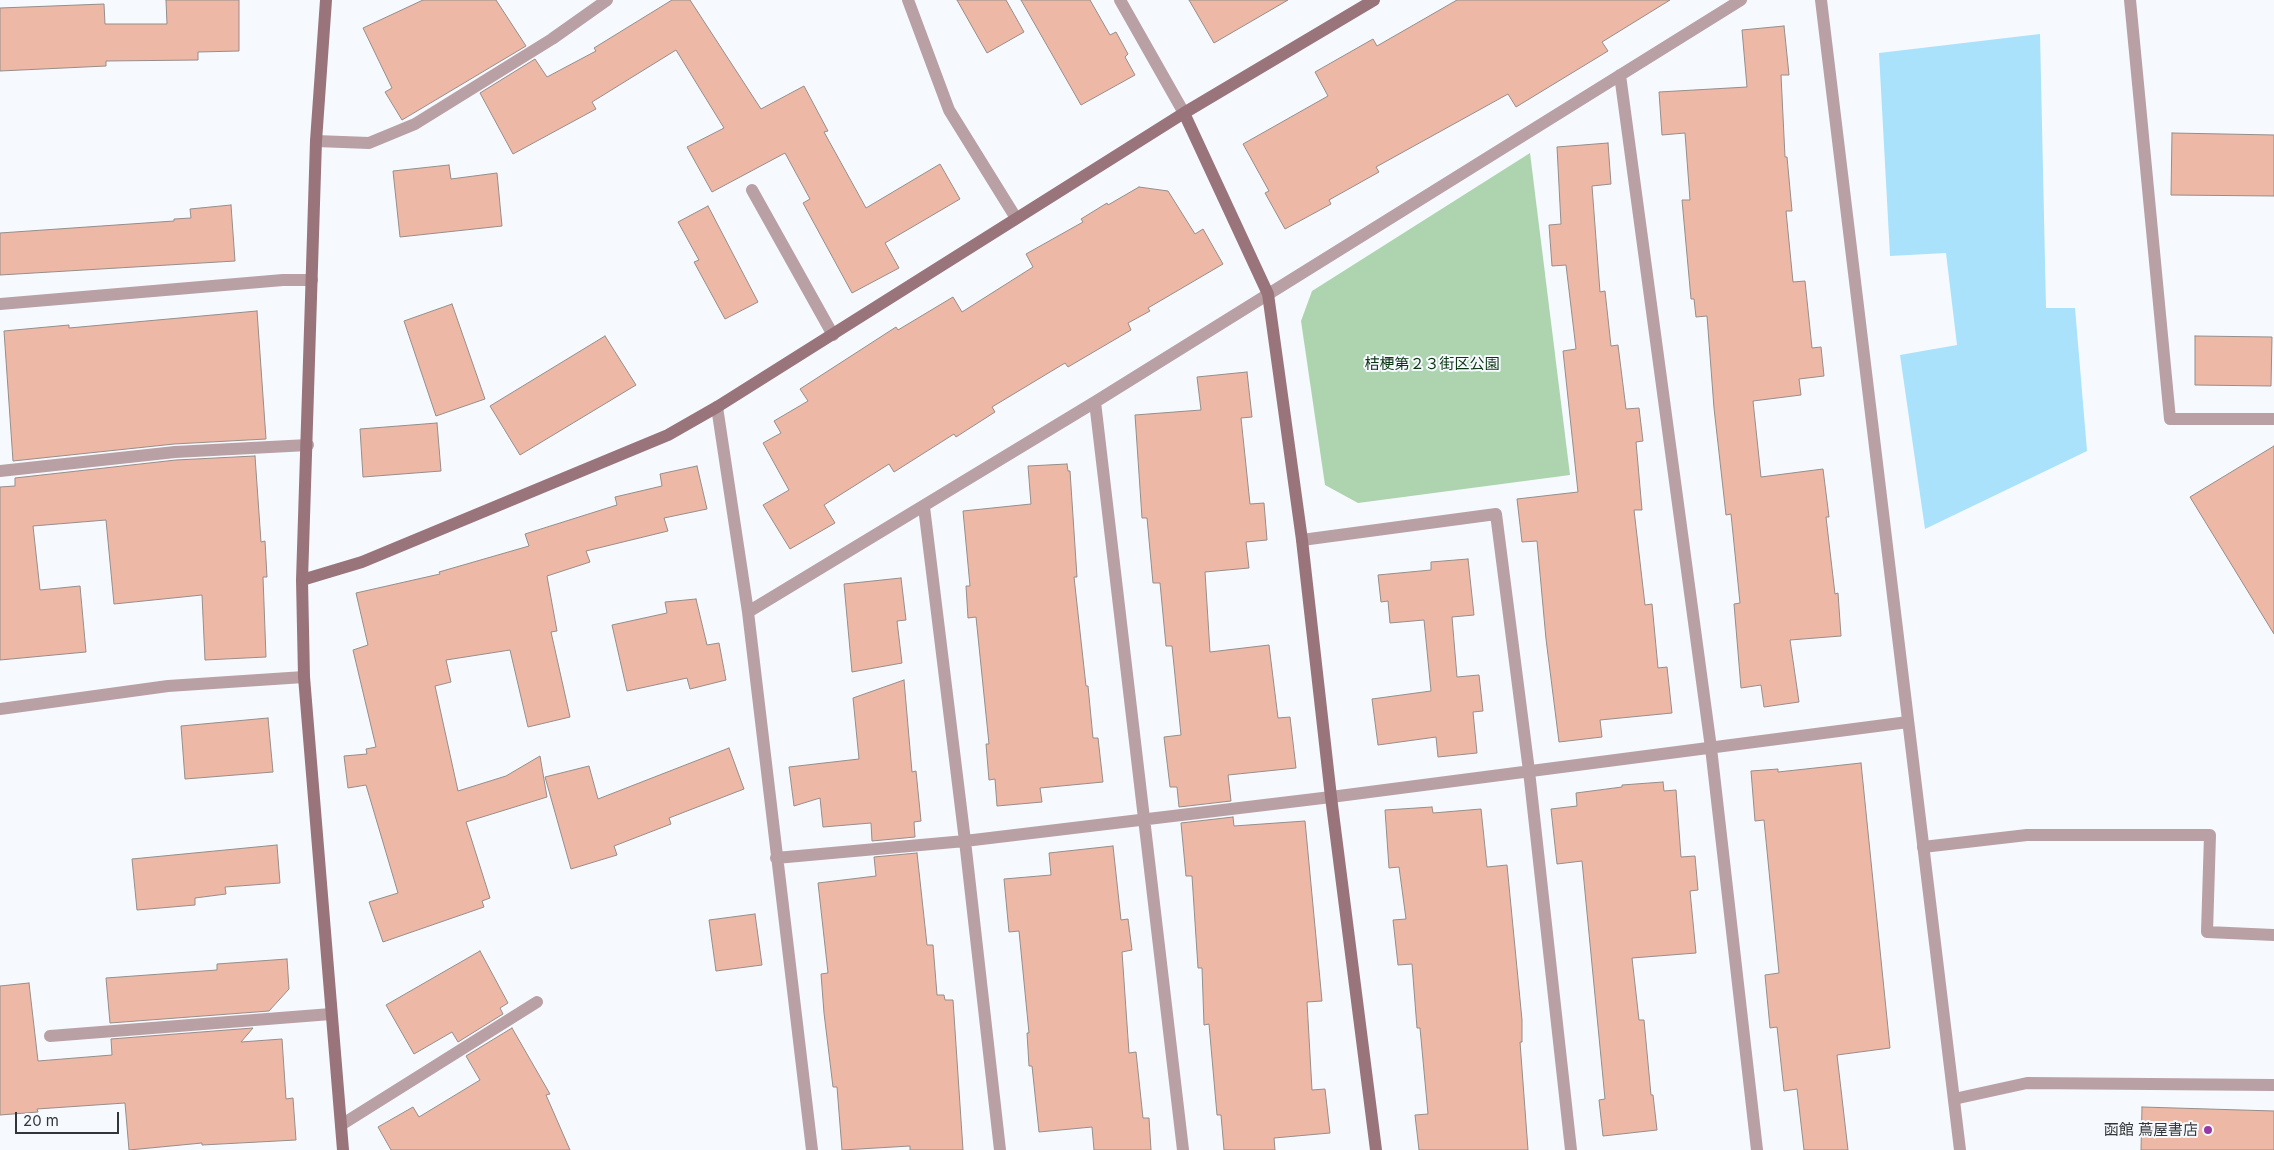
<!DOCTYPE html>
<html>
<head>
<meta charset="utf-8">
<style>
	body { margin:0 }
	#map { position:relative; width:2274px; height:1150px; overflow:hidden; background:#f6fafe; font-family:Inter,sans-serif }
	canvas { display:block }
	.scale { position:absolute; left:15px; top:1112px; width:104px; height:22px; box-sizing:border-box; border:2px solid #333638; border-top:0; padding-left:6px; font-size:15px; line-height:18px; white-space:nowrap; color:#333638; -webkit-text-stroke:4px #f6fafe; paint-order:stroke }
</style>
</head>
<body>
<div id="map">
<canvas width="2274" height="1150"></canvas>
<div class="scale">20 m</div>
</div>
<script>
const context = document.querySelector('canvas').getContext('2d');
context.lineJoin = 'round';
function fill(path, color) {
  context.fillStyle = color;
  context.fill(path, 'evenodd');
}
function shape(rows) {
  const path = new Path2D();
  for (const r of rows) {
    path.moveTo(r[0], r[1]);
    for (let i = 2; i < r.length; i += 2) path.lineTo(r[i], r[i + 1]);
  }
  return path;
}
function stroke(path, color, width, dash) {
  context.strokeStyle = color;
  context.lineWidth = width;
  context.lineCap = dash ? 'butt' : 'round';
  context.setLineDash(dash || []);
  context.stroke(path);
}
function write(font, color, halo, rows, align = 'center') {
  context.font = font + ' Inter,"Noto Sans JP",sans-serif';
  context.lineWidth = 4;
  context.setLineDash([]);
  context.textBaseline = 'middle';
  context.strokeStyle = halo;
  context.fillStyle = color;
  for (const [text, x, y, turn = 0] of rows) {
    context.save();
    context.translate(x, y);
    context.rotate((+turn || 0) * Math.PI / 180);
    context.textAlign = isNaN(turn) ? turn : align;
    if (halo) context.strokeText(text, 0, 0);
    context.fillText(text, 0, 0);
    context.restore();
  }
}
fill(shape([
	[1530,153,1570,475,1358,503,1325,485,1301,321,1312,291]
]), '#add4ae');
fill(shape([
	[2040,34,2046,308,2075,308,2087,451,1925,529,1900,355,1957,345,1946,253,1890,256,1879,53]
]), '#a9e2fa');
const building = shape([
	[166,0,239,0,239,51,198,52,198,60,106,61,106,66,0,71,0,8,104,4,105,24,167,24,166,0],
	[423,0,496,0,526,46,402,120,385,92,392,88,363,28,423,0],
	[672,0,690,0,761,109,804,86,828,131,824,132,866,208,940,164,960,199,885,243,899,268,852,293,803,203,810,199,785,153,712,192,687,147,724,128,676,50,592,102,596,109,513,154,480,93,535,59,547,77,596,51,594,48,672,0],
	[957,0,1006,0,1024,32,987,53,957,0],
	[1021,0,1090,0,1110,35,1116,32,1128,54,1125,57,1135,75,1081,105,1021,0],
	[1189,0,1288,0,1214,43,1189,0],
	[1457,0,1670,0,1602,42,1608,51,1516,107,1508,94,1376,167,1379,172,1329,200,1331,204,1285,229,1265,193,1269,191,1243,144,1328,96,1315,72,1373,39,1377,46,1457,0],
	[1784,26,1789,75,1781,75,1785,157,1787,157,1792,211,1786,211,1793,282,1805,281,1812,348,1821,347,1824,376,1799,379,1801,395,1753,401,1761,477,1823,469,1829,517,1826,517,1835,594,1838,593,1841,636,1790,640,1799,702,1764,707,1761,685,1741,688,1734,604,1740,603,1731,514,1726,515,1714,408,1707,316,1696,317,1694,299,1691,299,1682,200,1690,200,1685,133,1662,135,1659,92,1747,87,1742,30,1784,26],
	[2172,133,2274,135,2274,196,2171,195,2172,133],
	[1608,143,1611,184,1592,186,1600,292,1605,291,1611,346,1618,345,1626,409,1639,408,1643,441,1636,442,1642,510,1634,510,1645,605,1652,604,1658,668,1667,667,1672,713,1600,720,1602,737,1559,742,1546,639,1537,541,1522,542,1517,499,1578,492,1563,351,1576,349,1566,265,1552,266,1549,225,1561,224,1557,147,1608,143],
	[449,165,451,179,497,173,502,226,400,237,393,171,449,165],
	[1139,187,1168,191,1195,234,1203,229,1223,264,1148,308,1150,311,1128,323,1131,330,1068,367,1065,363,992,407,995,412,956,437,954,434,894,472,889,464,824,505,835,523,790,549,763,505,789,490,763,443,781,433,774,421,808,401,800,389,896,327,898,330,953,297,962,312,1033,267,1026,254,1083,222,1081,219,1107,203,1108,205,1139,187],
	[231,205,235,261,0,275,0,233,174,221,174,219,191,218,190,209,231,205],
	[708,206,758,302,725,319,694,262,699,260,678,222,708,206],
	[452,304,485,399,436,416,404,321,452,304],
	[257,311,266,439,174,444,13,461,4,331,69,325,69,328,257,311],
	[605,336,636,385,520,455,490,406,605,336],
	[2195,336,2272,337,2271,386,2195,385,2195,336],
	[1247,372,1252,417,1241,418,1250,504,1264,503,1267,540,1246,542,1249,568,1205,572,1210,652,1269,645,1278,718,1290,717,1296,768,1228,775,1231,801,1179,807,1177,787,1170,787,1164,737,1181,735,1172,646,1166,646,1160,583,1153,583,1147,518,1142,518,1135,415,1201,410,1197,377,1247,372],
	[437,423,441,471,363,477,360,429,437,423],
	[2274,446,2274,634,2190,497,2274,446],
	[255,456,261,542,265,541,267,577,263,577,266,657,205,660,202,595,114,604,106,520,33,526,40,590,80,586,86,652,0,660,0,487,15,486,15,478,176,460,255,456],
	[1067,464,1068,471,1070,471,1077,577,1074,577,1086,686,1088,686,1093,738,1098,738,1103,782,1040,788,1042,802,997,806,995,779,989,780,986,744,989,744,976,617,968,618,966,586,970,586,963,511,1031,504,1028,466,1067,464],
	[697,466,707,509,664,518,668,531,586,551,590,562,547,576,557,631,551,632,570,717,528,727,510,650,446,660,451,682,435,686,458,791,506,776,540,756,547,797,466,822,490,898,482,901,484,907,383,942,369,902,398,893,366,785,348,788,344,756,367,754,366,749,376,747,353,650,368,645,356,593,440,574,439,572,529,546,525,534,617,505,615,497,662,486,660,474,697,466],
	[1468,559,1474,615,1452,617,1457,677,1479,675,1483,711,1473,712,1477,753,1438,757,1436,737,1378,745,1372,699,1431,691,1424,620,1390,623,1388,601,1381,602,1378,575,1431,570,1431,562,1468,559],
	[901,578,906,620,897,621,902,663,852,672,844,584,901,578],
	[696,599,707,645,719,643,726,680,690,689,687,678,627,691,612,625,667,613,665,602,696,599],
	[904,680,912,772,916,771,921,821,914,822,915,837,872,841,871,823,823,827,820,798,794,806,789,767,859,759,853,698,904,680],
	[268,718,273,772,185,779,181,726,268,718],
	[729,748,744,789,669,818,671,824,614,846,617,855,571,869,545,777,589,766,598,799,729,748],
	[1861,763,1890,1048,1837,1055,1848,1150,1804,1150,1797,1089,1784,1091,1777,1027,1770,1028,1765,975,1779,973,1764,820,1755,821,1751,771,1778,769,1778,772,1861,763],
	[1663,782,1664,791,1676,790,1681,857,1695,856,1698,890,1690,891,1696,953,1632,958,1639,1020,1644,1020,1651,1095,1653,1095,1657,1130,1603,1136,1599,1100,1605,1099,1582,861,1557,864,1551,809,1577,806,1576,793,1622,787,1622,785,1663,782],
	[1432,807,1433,813,1481,809,1487,867,1507,865,1522,1020,1522,1042,1520,1042,1528,1150,1419,1150,1415,1115,1428,1114,1420,1028,1417,1028,1412,964,1398,965,1393,920,1406,919,1399,867,1389,868,1385,810,1432,807],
	[1233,817,1234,826,1305,821,1322,1001,1307,1002,1312,1090,1325,1089,1330,1133,1274,1138,1275,1150,1224,1150,1221,1115,1217,1115,1209,1024,1204,1025,1202,968,1198,968,1192,876,1186,876,1181,823,1233,817],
	[277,845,280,883,225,887,226,894,195,898,195,905,137,910,132,859,277,845],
	[1113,846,1121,920,1128,919,1132,950,1122,952,1129,1053,1136,1052,1143,1118,1149,1118,1151,1150,1094,1150,1092,1127,1039,1132,1032,1066,1029,1066,1027,1033,1029,1033,1019,931,1009,932,1004,879,1051,875,1049,853,1113,846],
	[917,853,927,945,933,945,937,995,944,995,945,1000,953,1000,963,1150,910,1150,910,1146,842,1150,837,1087,833,1087,824,1013,821,974,828,973,818,883,876,876,874,857,917,853],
	[755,914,762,965,716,971,709,920,755,914],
	[480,951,508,1003,500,1008,503,1014,458,1042,452,1032,414,1054,386,1005,480,951],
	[287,959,289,989,269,1011,110,1023,106,978,217,970,217,964,287,959],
	[29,983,38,1061,112,1055,111,1039,253,1028,241,1042,282,1039,286,1099,293,1098,296,1140,202,1145,202,1143,129,1150,125,1103,37,1109,38,1112,0,1115,0,986,29,983],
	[512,1028,550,1094,546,1095,570,1150,391,1150,378,1127,413,1107,419,1117,480,1080,466,1056,512,1028],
	[2142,1107,2274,1111,2274,1150,2141,1150,2142,1107]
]);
fill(building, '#eeb8a7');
stroke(building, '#968d8a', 1);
stroke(shape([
	[316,141,369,143,415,124,552,39,607,0],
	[752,190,833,335],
	[1923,847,2027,835,2210,835,2207,932,2274,935],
	[1954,1099,2027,1083,2274,1085],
	[341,1125,537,1002]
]), '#b9a0a4', 12);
stroke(shape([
	[908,0,949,110,1016,218],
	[1120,0,1184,113],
	[1821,0,1960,1150],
	[2130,0,2170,419,2274,419],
	[1620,75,1711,748,1757,1150],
	[0,304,283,280,312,280],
	[1095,402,1183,1150],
	[717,407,748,612,812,1150],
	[0,471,175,452,308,445],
	[924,507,965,841,1000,1150],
	[1302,540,1496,514,1529,771,1571,1150],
	[748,612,1095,402,1741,0],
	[0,709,168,686,304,677],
	[776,858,965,841,1331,797,1908,722],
	[50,1036,331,1014]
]), '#b9a0a4', 12);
stroke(shape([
	[326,0,316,141,302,580,304,677,343,1150],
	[1184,113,1268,294,1302,540,1331,797,1376,1150],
	[302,580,362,562,668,435,717,407,1184,113,1374,0]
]), '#99757b', 12);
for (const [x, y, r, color] of [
	[2208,1130,5,"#963aa5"]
]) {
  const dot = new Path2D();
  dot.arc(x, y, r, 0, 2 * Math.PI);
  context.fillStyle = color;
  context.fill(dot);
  stroke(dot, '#f6fafe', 2);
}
write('15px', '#0c3612', '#f6fafe', [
	["桔梗第２３街区公園",1432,364]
]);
write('15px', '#333638', '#f6fafe', [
	["函館 蔦屋書店",2198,1130]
], 'right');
</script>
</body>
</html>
